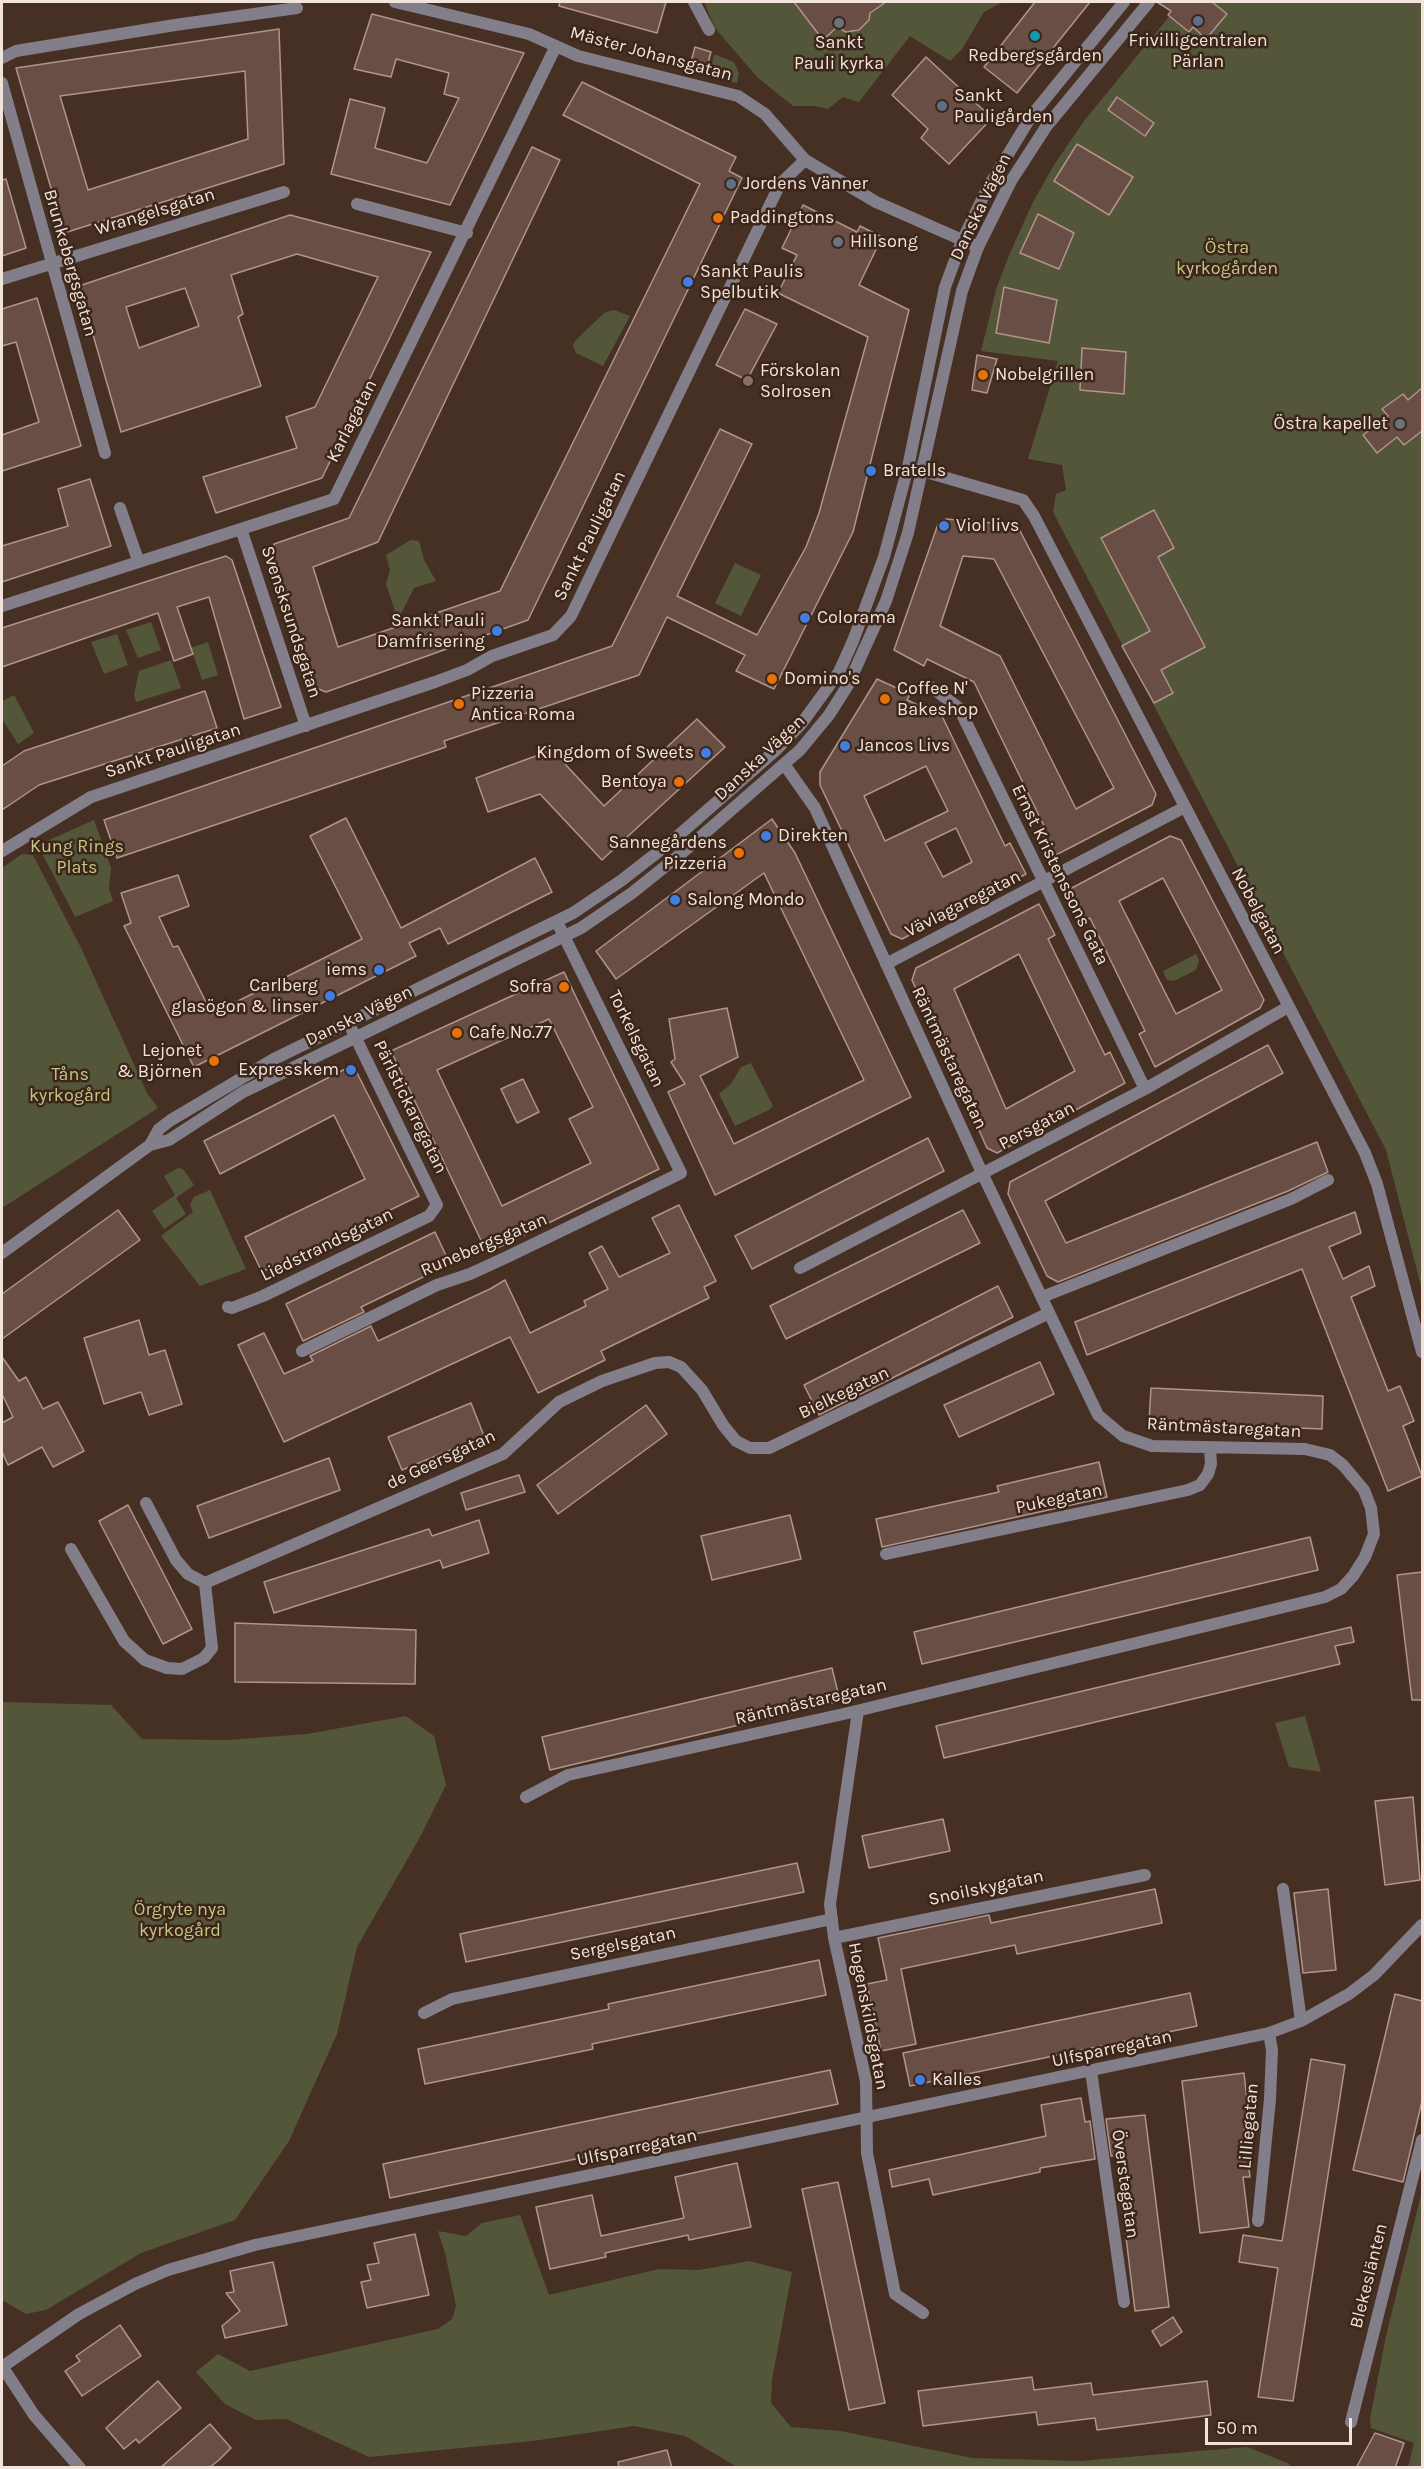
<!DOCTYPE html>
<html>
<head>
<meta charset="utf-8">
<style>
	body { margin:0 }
	#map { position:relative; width:1424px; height:2469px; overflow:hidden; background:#463023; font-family:Karla,sans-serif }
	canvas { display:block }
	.frame { position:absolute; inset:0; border:3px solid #f2e3db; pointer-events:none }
	.scale { position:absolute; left:1205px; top:2418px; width:147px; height:27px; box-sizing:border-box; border:3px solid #f2e3db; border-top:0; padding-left:8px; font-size:18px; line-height:21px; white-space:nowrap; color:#f2e3db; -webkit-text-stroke:4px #3c261a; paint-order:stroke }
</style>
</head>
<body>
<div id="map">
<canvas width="1424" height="2469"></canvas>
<div class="frame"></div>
<div class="scale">50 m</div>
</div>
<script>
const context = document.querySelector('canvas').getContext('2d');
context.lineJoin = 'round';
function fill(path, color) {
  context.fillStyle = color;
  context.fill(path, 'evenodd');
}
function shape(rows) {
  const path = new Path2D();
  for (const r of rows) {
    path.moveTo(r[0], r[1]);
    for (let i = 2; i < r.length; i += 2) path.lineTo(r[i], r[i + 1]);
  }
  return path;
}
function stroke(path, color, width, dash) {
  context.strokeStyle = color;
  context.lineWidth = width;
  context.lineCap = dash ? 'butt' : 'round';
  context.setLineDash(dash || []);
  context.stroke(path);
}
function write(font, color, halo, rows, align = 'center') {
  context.font = font + ' Karla,sans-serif';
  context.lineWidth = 5;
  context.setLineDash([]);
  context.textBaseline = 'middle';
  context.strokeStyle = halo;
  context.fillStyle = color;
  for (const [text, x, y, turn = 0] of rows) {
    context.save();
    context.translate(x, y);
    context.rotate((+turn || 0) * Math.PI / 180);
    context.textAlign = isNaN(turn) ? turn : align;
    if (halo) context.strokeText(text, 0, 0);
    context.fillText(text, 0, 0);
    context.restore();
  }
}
fill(shape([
	[704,2,1003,2,984,12,962,49,950,61,910,36,859,102,843,97,828,109,814,106,793,106,757,77,715,28],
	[1181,2,1422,2,1422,1290,1386,1150,1053,512,1056,494,1066,490,1062,465,1028,459,1058,361,981,351,996,290,1010,253,1033,202,1054,165,1084,121],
	[714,54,734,62,739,73,737,83,709,77],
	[614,310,630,316,603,366,576,353,573,346,575,341,604,313],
	[411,540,419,541,424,560,436,581,414,588,398,620,386,584,390,570,386,555],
	[735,563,761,575,741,616,715,603],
	[151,622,161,650,138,658,126,630],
	[117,634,128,665,104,674,91,642],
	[208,642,218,675,202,680,191,648],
	[171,660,181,688,136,702,134,695,139,671],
	[14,695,34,733,18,744,2,719,2,701],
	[94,820,111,868,109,888,113,901,75,917,38,845],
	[22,854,33,855,81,948,147,1093,158,1108,2,1208,2,868],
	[1196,954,1199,960,1196,970,1174,981,1167,980,1163,971],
	[751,1063,773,1106,769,1110,735,1126,719,1094,731,1084,741,1067],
	[178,1168,183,1169,194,1185,176,1198,186,1214,164,1229,152,1211,175,1195,164,1176],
	[210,1190,246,1269,200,1286,161,1236,193,1212,190,1204,194,1197],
	[2,1702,111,1705,142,1739,228,1740,307,1734,406,1716,434,1736,446,1785,419,1839,357,1947,337,2034,289,2141,235,2220,141,2253,46,2310,26,2314,2,2300],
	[1305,1716,1321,1772,1289,1767,1275,1723],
	[1422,2191,1422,2467,1408,2467,1414,2443,1371,2428,1370,2419,1386,2336],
	[520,2215,549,2295,659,2269,699,2270,749,2261,792,2272,772,2380,771,2403,791,2427,841,2431,972,2458,1080,2461,1247,2447,1290,2464,1288,2468,737,2467,685,2436,634,2426,533,2441,369,2457,286,2419,256,2420,225,2404,196,2372,218,2354,250,2371,438,2329,452,2319,456,2306,445,2253,438,2231,466,2236,482,2223]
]), '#54563a');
const building = shape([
	[560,2,666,2,657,33,559,6,560,2],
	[794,2,886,2,870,13,869,20,859,30,846,32,837,27,823,40,794,2],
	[1035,2,1090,2,1017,93,984,67,1035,2],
	[1157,2,1212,2,1227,14,1206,39,1193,27,1189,32,1168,15,1171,11,1157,2],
	[372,14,524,53,450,205,331,174,350,99,385,108,375,148,427,163,459,98,444,94,449,73,396,59,391,77,354,69,372,14],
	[279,29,284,164,64,233,16,68,279,29],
	[245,71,248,139,88,190,60,96,245,71],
	[695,47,711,52,705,74,689,69,695,47],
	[926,57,992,118,949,164,921,138,928,129,892,95,926,57],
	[582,82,736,157,729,171,742,178,528,620,326,692,314,687,271,555,274,544,349,518,532,147,560,160,378,542,313,567,338,647,500,591,700,184,563,115,582,82],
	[1117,97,1154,123,1145,136,1108,110,1117,97],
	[1077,144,1133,177,1109,215,1054,181,1077,144],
	[6,179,26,248,2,256,2,180,6,179],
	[803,205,857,232,860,226,882,237,859,285,909,310,853,532,774,689,736,671,745,655,667,617,639,675,444,741,446,747,117,858,104,820,612,646,720,429,752,444,677,596,757,635,806,547,819,513,868,337,778,293,797,255,782,248,803,205],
	[1038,214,1074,233,1059,269,1020,253,1038,214],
	[290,215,431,252,322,478,216,513,203,477,297,448,286,417,315,407,378,277,297,254,231,275,243,314,238,317,261,386,121,432,79,286,290,215],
	[185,288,199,326,139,348,126,307,185,288],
	[1004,287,1057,300,1049,343,996,333,1004,287],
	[37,298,81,446,2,471,2,435,39,422,16,342,2,346,2,309,37,298],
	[745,309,777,324,747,380,716,365,745,309],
	[1082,348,1126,352,1124,394,1080,390,1082,348],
	[977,355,997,359,987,393,972,390,977,355],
	[1422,388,1422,431,1404,445,1397,437,1377,453,1363,435,1388,416,1382,409,1403,394,1408,400,1422,388],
	[90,479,111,546,2,582,2,546,68,526,58,489,90,479],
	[1154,510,1174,548,1158,557,1205,647,1161,670,1173,693,1154,703,1122,646,1150,631,1101,538,1154,510],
	[946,519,1017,525,1156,794,1152,805,1052,857,1040,828,1044,826,974,682,927,659,924,666,894,650,938,524,946,519],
	[963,556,994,559,1114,788,1076,809,1000,656,940,626,963,556],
	[226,556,232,560,281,707,244,719,209,597,177,607,193,654,174,661,158,613,2,667,2,628,226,556],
	[877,679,910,694,907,700,942,716,1005,846,1010,843,1026,874,902,939,891,934,820,785,820,772,877,679],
	[926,766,948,811,885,841,864,796,926,766],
	[956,828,972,862,943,877,925,843,956,828],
	[205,691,217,728,39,785,2,810,2,766,24,751,205,691],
	[697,719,725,747,602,860,540,794,488,812,476,778,552,750,604,806,697,719],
	[346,818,401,928,535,858,552,892,448,944,440,928,409,943,416,956,194,1067,124,926,131,923,121,893,178,875,189,906,159,917,173,947,178,946,212,1014,362,939,310,836,346,818],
	[772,819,795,853,911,1097,715,1195,668,1092,685,1084,671,1062,675,1059,669,1019,727,1008,738,1057,700,1076,734,1144,864,1080,764,873,616,979,596,951,772,819],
	[1170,836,1181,840,1264,1000,1260,1008,1155,1067,1139,1034,1145,1031,1090,918,1084,921,1068,890,1170,836],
	[1163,878,1222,990,1176,1014,1119,901,1163,878],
	[1039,904,1055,935,1048,939,1105,1055,1110,1052,1125,1083,997,1153,987,1148,912,980,916,968,1039,904],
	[1019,954,1075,1071,1006,1109,954,989,1019,954],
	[564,972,659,1169,487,1253,391,1051,564,972],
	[549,1019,593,1107,569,1119,591,1163,502,1206,437,1070,549,1019],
	[1268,1045,1283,1073,1045,1201,1066,1243,1317,1142,1328,1172,1288,1191,1058,1282,1047,1276,1008,1194,1010,1182,1268,1045],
	[353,1065,419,1196,262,1272,245,1237,365,1179,334,1115,220,1174,204,1141,353,1065],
	[523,1079,539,1112,517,1123,501,1089,523,1079],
	[928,1138,944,1171,752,1269,735,1236,928,1138],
	[679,1205,716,1281,704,1287,709,1298,601,1351,605,1360,538,1393,510,1337,284,1442,238,1345,264,1333,284,1374,313,1361,310,1356,371,1326,378,1341,490,1289,505,1280,530,1333,586,1306,584,1301,608,1289,589,1253,602,1246,619,1277,670,1253,652,1218,679,1205],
	[118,1210,140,1240,2,1339,2,1294,118,1210],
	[963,1210,980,1243,786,1339,770,1306,963,1210],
	[1355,1212,1361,1233,1329,1247,1343,1279,1369,1266,1375,1286,1351,1297,1388,1391,1400,1386,1414,1421,1403,1426,1422,1476,1388,1491,1302,1269,1087,1355,1075,1322,1355,1212],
	[435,1232,450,1264,361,1307,364,1312,303,1341,286,1304,435,1232],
	[998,1286,1013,1317,819,1415,804,1385,998,1286],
	[139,1320,149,1355,165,1350,182,1404,149,1415,141,1392,104,1404,84,1338,139,1320],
	[2,1357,19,1381,26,1377,43,1409,58,1402,84,1451,53,1467,42,1447,8,1465,2,1452,2,1423,13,1417,2,1394,2,1357],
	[1040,1362,1054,1394,959,1437,944,1405,1040,1362],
	[1151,1388,1323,1396,1322,1429,1149,1422,1151,1388],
	[471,1403,484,1436,402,1470,388,1437,471,1403],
	[646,1405,667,1434,558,1514,537,1485,646,1405],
	[329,1458,340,1490,209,1538,197,1506,329,1458],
	[1099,1462,1107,1497,882,1547,876,1519,999,1492,997,1486,1099,1462],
	[519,1475,525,1492,466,1510,461,1493,519,1475],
	[128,1505,192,1629,163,1644,99,1521,128,1505],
	[790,1515,801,1559,712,1580,701,1536,790,1515],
	[479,1520,489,1553,443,1568,440,1560,274,1613,264,1582,429,1529,432,1536,479,1520],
	[1310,1537,1318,1570,922,1664,914,1632,1310,1537],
	[1422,1572,1422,1700,1412,1700,1397,1575,1422,1572],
	[235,1623,416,1630,415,1684,235,1682,235,1623],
	[1351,1627,1354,1642,1335,1646,1340,1664,944,1758,936,1726,1351,1627],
	[832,1668,840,1701,550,1770,542,1737,832,1668],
	[1413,1797,1420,1880,1385,1885,1375,1801,1413,1797],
	[943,1819,950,1851,869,1868,862,1836,943,1819],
	[797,1863,804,1892,466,1962,460,1934,797,1863],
	[1155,1889,1162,1923,1017,1954,1015,1945,901,1969,916,2044,881,2051,867,1984,887,1980,878,1938,989,1915,991,1923,1155,1889],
	[1328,1889,1336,1970,1303,1973,1294,1893,1328,1889],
	[819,1960,826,1995,592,2044,593,2049,425,2084,418,2049,609,2009,608,2004,819,1960],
	[1190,1993,1197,2026,910,2086,903,2053,1190,1993],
	[1395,1994,1422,2001,1422,2101,1403,2182,1353,2170,1395,1994],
	[1311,2059,1345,2065,1293,2401,1258,2397,1278,2268,1239,2262,1243,2235,1282,2241,1311,2059],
	[830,2070,838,2104,390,2198,383,2164,830,2070],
	[1244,2073,1250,2126,1244,2126,1250,2177,1243,2177,1249,2227,1200,2233,1182,2081,1244,2073],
	[1081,2098,1085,2122,1090,2121,1095,2159,1040,2168,1040,2172,933,2195,929,2179,892,2187,889,2170,1046,2136,1041,2105,1081,2098],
	[1145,2115,1169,2307,1135,2311,1116,2155,1111,2156,1106,2119,1145,2115],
	[737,2163,751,2227,689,2240,688,2235,605,2253,606,2257,550,2269,536,2207,592,2195,601,2236,684,2218,675,2177,737,2163],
	[838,2182,885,2403,849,2410,802,2189,838,2182],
	[415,2234,429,2295,367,2308,361,2282,371,2280,367,2265,379,2263,374,2243,415,2234],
	[273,2262,287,2325,225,2338,222,2326,240,2311,226,2293,234,2292,230,2271,273,2262],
	[1173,2317,1182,2332,1161,2346,1152,2331,1173,2317],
	[120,2325,141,2356,82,2396,65,2371,80,2361,76,2356,120,2325],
	[1032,2377,1034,2390,1091,2383,1093,2395,1207,2381,1211,2415,1097,2430,1095,2418,1038,2425,1036,2412,923,2426,918,2391,1032,2377],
	[158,2381,181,2408,139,2443,136,2439,124,2449,106,2428,158,2381],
	[210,2424,231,2448,219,2460,209,2468,160,2468,210,2424],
	[1375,2433,1404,2443,1395,2468,1356,2468,1375,2433],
	[667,2450,672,2468,619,2468,618,2462,667,2450]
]);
fill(building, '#684e45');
stroke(building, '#b2948a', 1.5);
stroke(shape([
	[395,2,529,34,578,56,738,96,765,114,805,160],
	[694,2,709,30],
	[2,58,16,51,175,25,297,8],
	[2,83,105,453],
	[357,204,467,233],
	[2,279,284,192],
	[912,468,1023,500,1034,516,1365,1153,1377,1184,1422,1352],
	[120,508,138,560],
	[241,529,306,726],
	[2,606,334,499,556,46],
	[931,687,959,708,1145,1089],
	[2,851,91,797,435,682,467,670,492,656,553,635,571,616,780,184,805,160,876,202,978,247],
	[886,964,1183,808],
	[800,1268,1145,1089,1288,1007],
	[1042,1297,1291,1199,1328,1180],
	[228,1307,232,1308,263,1296,429,1216,437,1205,349,1024],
	[302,1351,437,1285,470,1274,507,1257,681,1173,557,922],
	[146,1503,176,1560,188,1574,205,1583],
	[71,1549,124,1641,145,1660,167,1668,182,1669,204,1658,212,1648,205,1583,503,1454,559,1402,602,1381,655,1363,669,1362,681,1367,702,1390,723,1425,736,1441,750,1448,769,1448,1049,1313],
	[886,1554,1188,1490,1200,1485,1208,1474,1211,1464,1210,1448],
	[858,1711,830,1904,834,1938,866,2081,867,2153,895,2294,923,2313],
	[526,1797,568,1775,848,1713,1325,1597,1341,1589,1353,1576,1365,1557,1374,1534,1371,1508,1364,1490,1343,1465,1330,1455,1305,1449,1152,1446,1123,1436,1098,1415,983,1175,815,808,784,764],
	[1283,1889,1301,2021],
	[834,1938,1145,1875],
	[424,2013,452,1999,832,1919],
	[1091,2071,1124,2302],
	[1258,2221,1270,2099,1272,2050,1269,2033],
	[2,2366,34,2415,80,2468],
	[2,2367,79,2314,135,2284,168,2270,255,2245,1269,2033,1301,2021,1349,1994,1374,1975,1422,1925],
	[1351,2422,1422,2140]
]), '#837f8a', 12);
stroke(shape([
	[150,1145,159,1129,171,1120,274,1059,573,913,622,880,672,841,775,751,802,723,839,672,853,641,884,557,908,467,945,287,962,241,987,189,1032,115,1124,2],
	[2,1253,150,1145,169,1140,243,1092,581,928,632,893,682,853,800,750,829,715,848,685,886,601,908,533,962,291,978,247,1011,181,1046,127,1149,2]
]), '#837f8a', 12);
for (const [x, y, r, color] of [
	[1198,21,6,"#5c6f8a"],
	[839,23,6,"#6b7280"],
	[1035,36,6,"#0f9aa8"],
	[942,106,6,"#5c6f8a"],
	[731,184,6,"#5c6f8a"],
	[718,218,6,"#e8710a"],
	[838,242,6,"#6b7280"],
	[688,282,6,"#3f7fe0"],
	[983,375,6,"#e8710a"],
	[748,381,6,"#8d6e63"],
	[1400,424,6,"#6b7280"],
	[871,471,6,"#3f7fe0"],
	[944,526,6,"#3f7fe0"],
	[805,618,6,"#3f7fe0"],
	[497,631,6,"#3f7fe0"],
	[772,679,6,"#e8710a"],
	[885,699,6,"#e8710a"],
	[459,704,6,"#e8710a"],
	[845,746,6,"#3f7fe0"],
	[706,753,6,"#3f7fe0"],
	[679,782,6,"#e8710a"],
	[766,836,6,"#3f7fe0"],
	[739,853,6,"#e8710a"],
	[675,900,6,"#3f7fe0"],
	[379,970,6,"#3f7fe0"],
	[564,987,6,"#e8710a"],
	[330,996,6,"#3f7fe0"],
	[457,1033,6,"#e8710a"],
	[214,1061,6,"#e8710a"],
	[351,1070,6,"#3f7fe0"],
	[920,2080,6,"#3f7fe0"]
]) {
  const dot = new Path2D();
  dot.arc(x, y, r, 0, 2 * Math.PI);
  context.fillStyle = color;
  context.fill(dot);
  stroke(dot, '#3c261a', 2);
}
write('18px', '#f2e3db', '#3c261a', [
	["Frivilligcentralen",1198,41,"center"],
	["Pärlan",1198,62,"center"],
	["Sankt",839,43,"center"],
	["Pauli kyrka",839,64,"center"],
	["Redbergsgården",1035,56,"center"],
	["Sankt",954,96],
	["Pauligården",954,117],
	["Jordens Vänner",743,184],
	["Paddingtons",730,218],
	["Hillsong",850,242],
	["Sankt Paulis",700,272],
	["Spelbutik",700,293],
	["Förskolan",760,371],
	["Solrosen",760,392],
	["Nobelgrillen",995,375],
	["Östra kapellet",1388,424,"right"],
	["Bratells",883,471],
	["Viol livs",956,526],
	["Colorama",817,618],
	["Sankt Pauli",485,621,"right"],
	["Damfrisering",485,642,"right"],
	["Domino's",784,679],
	["Coffee N'",897,689],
	["Bakeshop",897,710],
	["Pizzeria",471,694],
	["Antica Roma",471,715],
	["Jancos Livs",857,746],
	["Kingdom of Sweets",694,753,"right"],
	["Bentoya",667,782,"right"],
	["Direkten",778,836],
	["Sannegårdens",727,843,"right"],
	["Pizzeria",727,864,"right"],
	["Salong Mondo",687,900],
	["iems",367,970,"right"],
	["Carlberg",318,986,"right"],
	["glasögon & linser",318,1007,"right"],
	["Sofra",552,987,"right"],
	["Cafe No.77",469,1033],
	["Lejonet",202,1051,"right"],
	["& Björnen",202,1072,"right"],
	["Expresskem",339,1070,"right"],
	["Kalles",932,2080]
], 'left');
write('18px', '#f2e3db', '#3c261a', [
	["Mäster Johansgatan",651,54,15],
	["Danska Vägen",981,207,-64],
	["Wrangelsgatan",155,212,-17],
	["Brunkebergsgatan",70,263,74],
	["Karlagatan",352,421,-63],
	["Sankt Pauligatan",590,536,-64],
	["Svensksundsgatan",291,622,72],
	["Sankt Pauligatan",173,751,-18],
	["Danska Vägen",760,758,-43],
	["Ernst Kristenssons Gata",1060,875,64],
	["Vävlagaregatan",963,904,-27],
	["Nobelgatan",1258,911,62],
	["Danska Vägen",359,1016,-26],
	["Torkelsgatan",636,1039,64],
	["Räntmästaregatan",949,1058,65],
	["Pärlstickaregatan",410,1107,64],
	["Persgatan",1037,1126,-28],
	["Liedstrandsgatan",327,1245,-26],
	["Runebergsgatan",484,1245,-23],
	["Bielkegatan",844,1393,-26],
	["Räntmästaregatan",1224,1428,3],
	["de Geersgatan",441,1460,-25],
	["Pukegatan",1059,1499,-12],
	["Räntmästaregatan",811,1702,-13],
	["Snoilskygatan",986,1888,-12],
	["Sergelsgatan",623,1944,-12],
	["Hogenskildsgatan",868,2016,79],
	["Ulfsparregatan",1112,2049,-12],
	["Lilliegatan",1249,2126,-85],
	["Ulfsparregatan",637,2148,-12],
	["Överstegatan",1125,2184,82],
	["Blekeslänten",1369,2276,-76]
]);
write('18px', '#c3c786', '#3c261a', [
	["Östra",1227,248],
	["kyrkogården",1227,269],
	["Kung Rings",77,847],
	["Plats",77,868],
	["Tåns",70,1075],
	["kyrkogård",70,1096],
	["Örgryte nya",180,1910],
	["kyrkogård",180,1931]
]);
</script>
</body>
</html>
